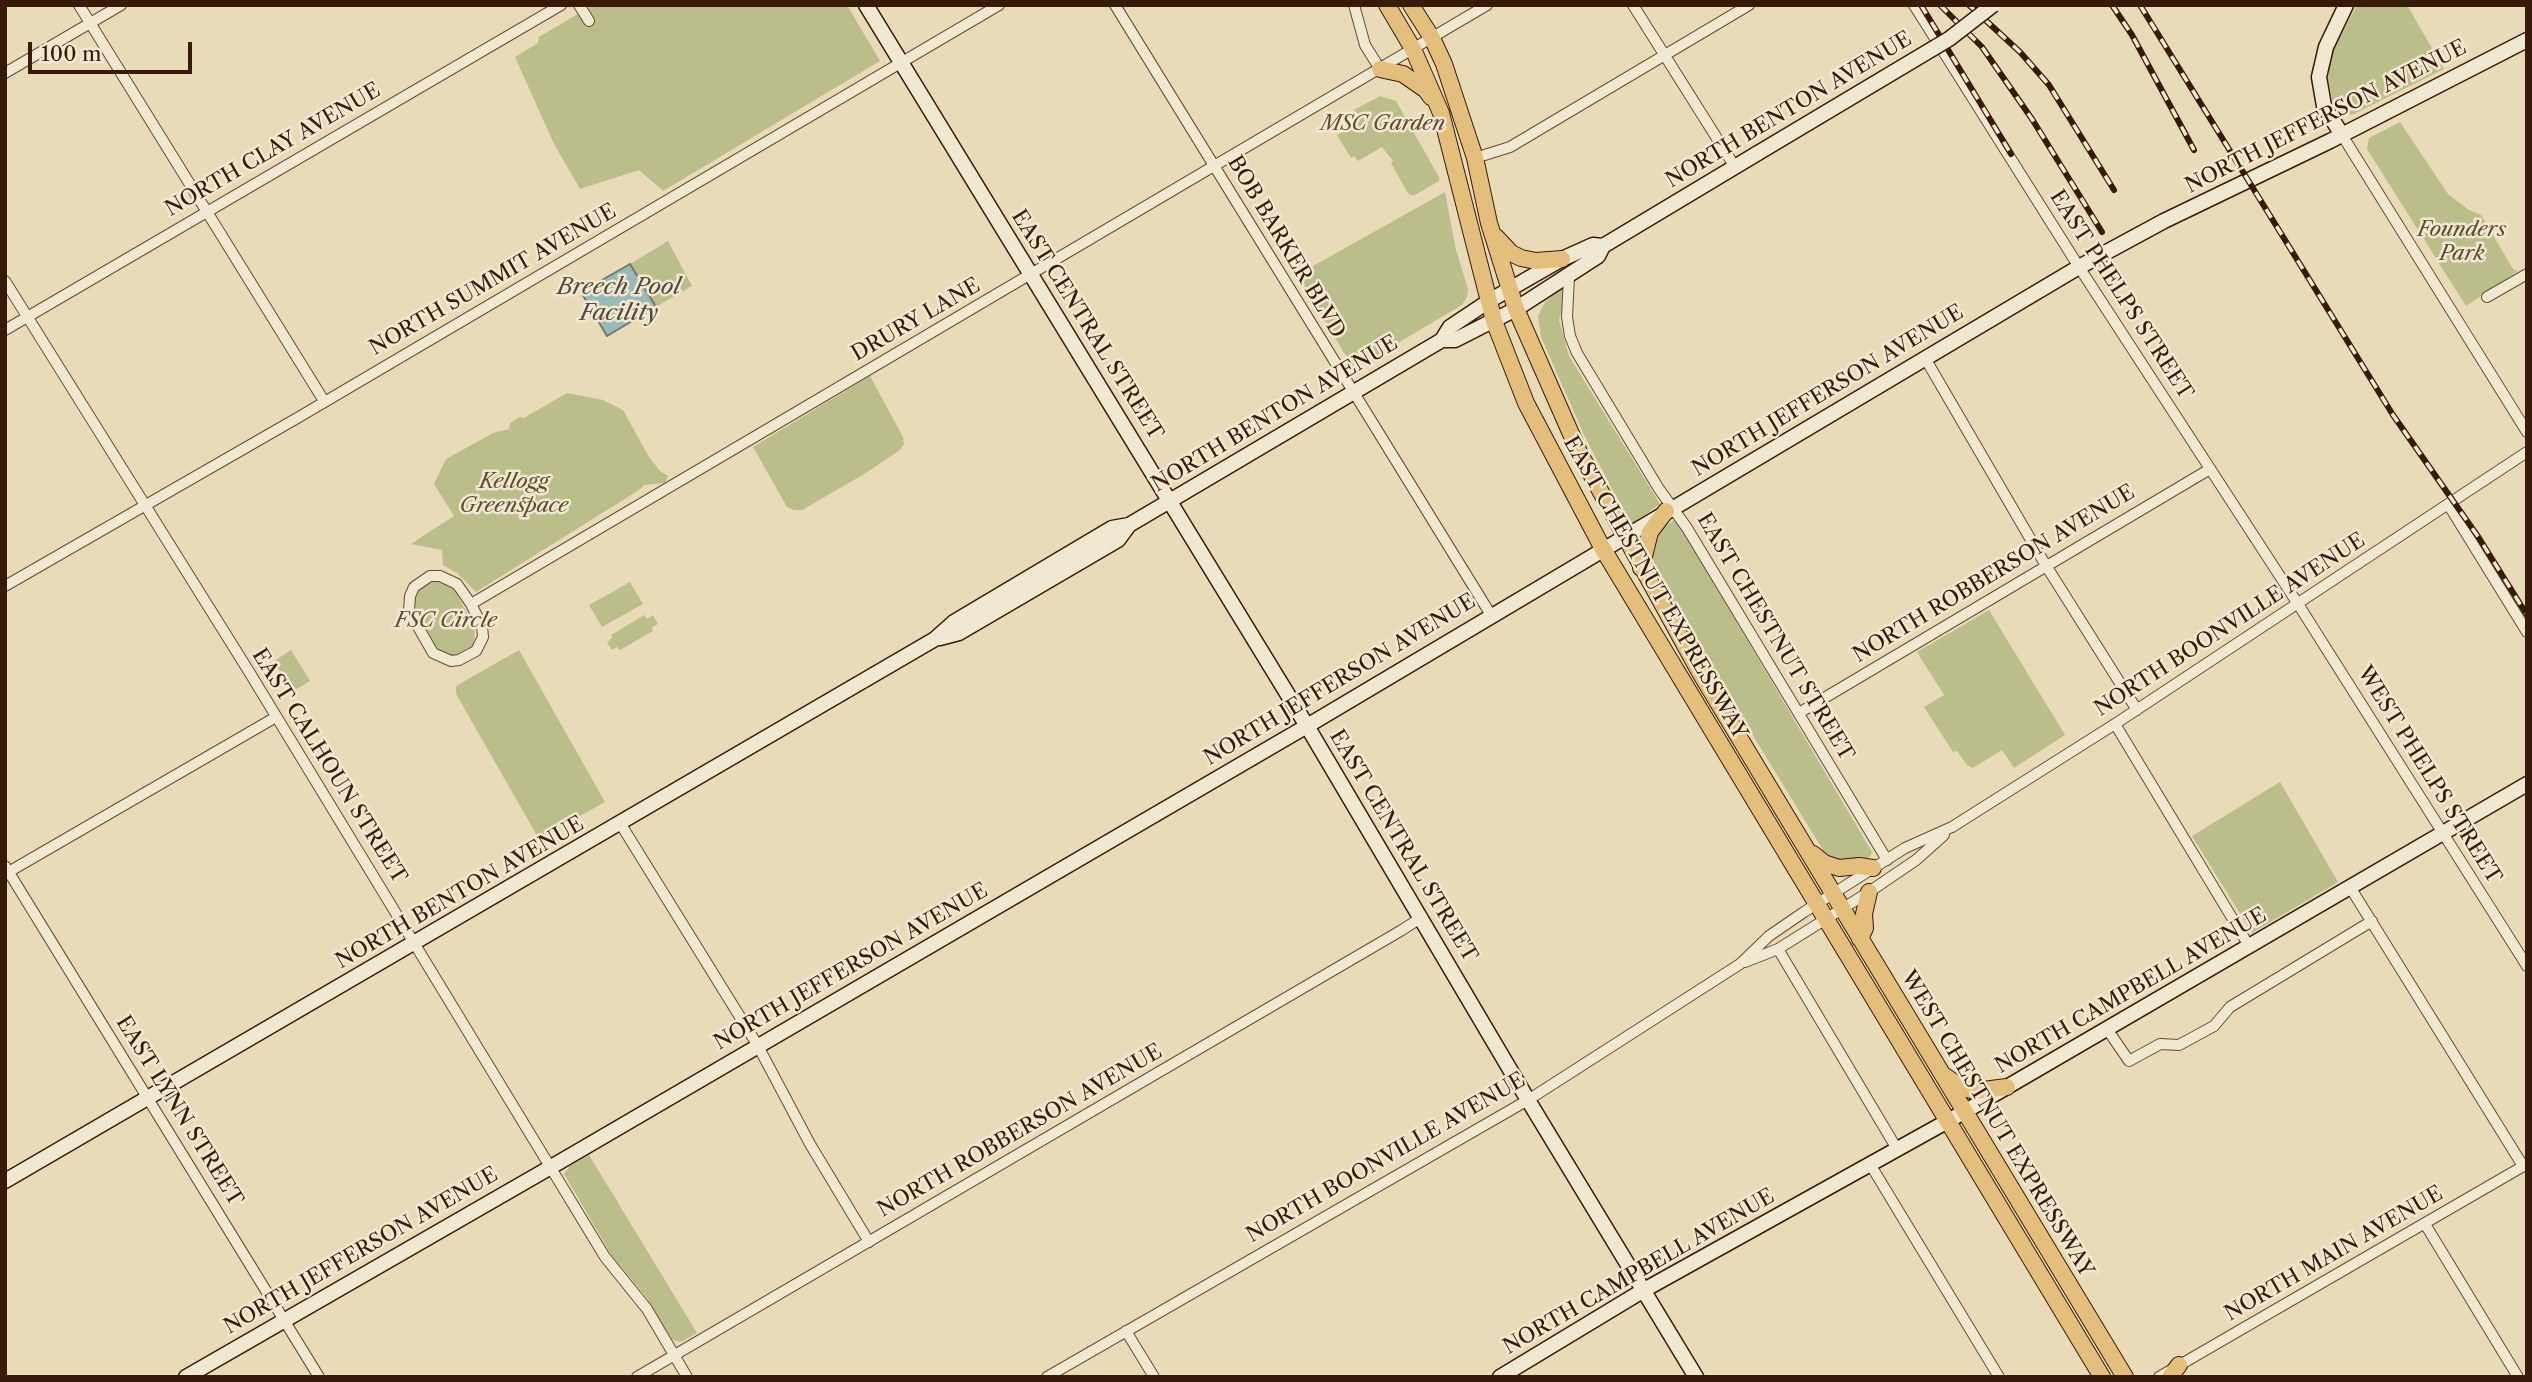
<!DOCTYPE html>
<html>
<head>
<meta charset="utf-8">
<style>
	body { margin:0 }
	#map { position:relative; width:2532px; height:1382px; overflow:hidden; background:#e9dbb8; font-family:"Libre Caslon Text",serif }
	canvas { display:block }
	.frame { position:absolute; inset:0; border:7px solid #371b08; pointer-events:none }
	.scale { position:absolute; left:28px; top:42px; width:164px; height:32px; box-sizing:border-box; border:4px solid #371b08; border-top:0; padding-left:9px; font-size:21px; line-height:24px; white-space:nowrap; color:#371b08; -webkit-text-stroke:5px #f1e8d1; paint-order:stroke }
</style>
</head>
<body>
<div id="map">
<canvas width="2532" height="1382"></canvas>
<div class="frame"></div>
<div class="scale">100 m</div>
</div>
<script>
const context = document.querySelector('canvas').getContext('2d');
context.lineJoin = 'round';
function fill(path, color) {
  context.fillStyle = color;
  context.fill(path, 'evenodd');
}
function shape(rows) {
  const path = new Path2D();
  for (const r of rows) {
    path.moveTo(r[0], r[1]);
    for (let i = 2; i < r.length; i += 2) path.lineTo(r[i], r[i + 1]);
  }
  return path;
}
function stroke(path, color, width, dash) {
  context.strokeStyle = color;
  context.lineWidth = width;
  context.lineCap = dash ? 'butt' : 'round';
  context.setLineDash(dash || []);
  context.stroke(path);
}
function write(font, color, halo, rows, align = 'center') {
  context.font = font + ' "Libre Caslon Text",serif';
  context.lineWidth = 5;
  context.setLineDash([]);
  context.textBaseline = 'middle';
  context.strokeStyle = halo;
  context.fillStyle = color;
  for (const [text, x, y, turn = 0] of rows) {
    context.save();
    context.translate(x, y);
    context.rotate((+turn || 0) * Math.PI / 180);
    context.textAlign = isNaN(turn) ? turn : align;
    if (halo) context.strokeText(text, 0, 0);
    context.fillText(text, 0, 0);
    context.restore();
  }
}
fill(shape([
	[593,5,847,5,880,61,663,191,639,170,580,189,554,144,515,57,538,43,539,37],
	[2357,5,2407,5,2444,69,2352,115,2334,109,2328,78,2331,55],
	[1380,96,1396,101,1439,177,1439,181,1415,195,1410,195,1406,190,1391,163,1393,161,1382,147,1358,161,1354,156,1351,158,1337,135,1360,121,1354,110],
	[2400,122,2448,194,2469,210,2481,215,2513,269,2518,271,2466,306,2367,149,2369,138],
	[1445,192,1456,250,1468,289,1467,297,1462,305,1354,369,1297,275],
	[668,241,692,286,656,307,630,264],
	[1565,287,1566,293,1559,320,1569,356,1660,504,1633,523,1626,516,1585,437,1541,337,1538,316,1545,302,1560,289],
	[870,376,903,437,904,444,900,450,866,473,802,510,794,510,787,507,753,447],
	[567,393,603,400,623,410,649,457,660,471,668,476,665,483,644,485,639,490,476,592,457,573,443,565,442,550,411,544,454,516,434,484,446,459,493,433,509,429,510,423,519,417,524,418],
	[1674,520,1677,521,1872,852,1870,857,1844,864,1826,855,1697,644,1655,566,1653,557,1652,548,1659,531],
	[435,581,448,584,454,590,475,626,474,643,469,651,461,655,449,655,437,648,415,608,414,600,420,588],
	[630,582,643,604,602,627,589,605],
	[1989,610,2065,735,2014,768,2002,750,1973,768,1967,765,1957,751,1953,752,1924,707,1944,695,1917,652],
	[644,615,647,619,653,615,658,624,652,627,653,631,620,650,617,647,612,650,607,642,612,638,611,635],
	[291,650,310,681,292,692,274,661],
	[519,650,605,802,539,839,456,694,456,686],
	[2280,782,2338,882,2252,933,2192,836],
	[589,1155,697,1333,681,1342,672,1340,647,1298,612,1256,564,1174,570,1166]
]), '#bbbe8b');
const water = shape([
	[630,264,656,307,607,336,581,292,630,264]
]);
fill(water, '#99bab6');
stroke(water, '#727a70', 2);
const street = shape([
	[79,5,324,401],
	[579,5,589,21],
	[1115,5,1491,615],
	[1354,5,1365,45,1380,69],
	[1633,5,1735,167],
	[1914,5,2079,267,2298,604,2527,966],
	[5,73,121,5],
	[2342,135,2527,432],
	[1475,158,1510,147,1749,5],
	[1569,277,1567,317,1570,336,1577,353,1659,489,1687,528,1887,860],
	[5,281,248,670,605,1257,647,1309,687,1377],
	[2487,297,2527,274],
	[5,330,561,5],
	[1925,358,2045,564,2137,710],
	[2448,504,2527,632],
	[5,586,299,417,999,5],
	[471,604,482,626,483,637,476,651,459,660,451,661,433,653,409,611,410,596,414,587,430,576,440,576,457,584,471,604,1487,5],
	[1799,713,2210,469],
	[2115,724,2249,946],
	[620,823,758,1046,810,1144,869,1242],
	[5,866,319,1377],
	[5,874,276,717],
	[2350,887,2523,1166],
	[1778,949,1897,1149],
	[1745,962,1778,949,1869,892,1916,860,1944,835],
	[2107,1029,2129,1061,2160,1044,2179,1045,2214,1026,2230,1007,2372,921],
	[1870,1164,1999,1377],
	[2425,1224,2518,1377],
	[1126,1331,1154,1377],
	[637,1377,1402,930,1422,917],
	[1047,1377,1528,1100,1740,964,1769,936,1804,912,1905,848,1952,827,2115,724,2527,452],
	[2159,1377,2527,1164]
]);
const secondary = shape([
	[866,5,1307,726,1528,1100,1696,1377],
	[2342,135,2324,106,2319,77,2326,47,2346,5],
	[1442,340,1455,340,1516,309,1598,256,1603,246,1758,153],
	[940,638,959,633,1118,540,1129,525],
	[5,1181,935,639,954,622,1085,544,1112,528,1129,525,1442,340,1450,327,1489,301,1562,259,1593,245,1603,246],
	[186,1377,551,1167,1307,726,2079,267,2164,221,2330,141,2527,40],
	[1500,1377,1644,1290,1964,1112,2527,784]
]);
const primary = shape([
	[1387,5,1413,49,1441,113,1494,321,1526,403,1603,549,2102,1377],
	[1411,5,1432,38,1444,64,1475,158,1489,223,1516,309,1579,452,1699,671,2125,1377],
	[1380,69,1403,74,1426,90,1431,97],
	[1496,237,1511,253,1521,258,1536,261,1562,259],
	[1641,568,1650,532,1666,511],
	[1813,854,1824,863,1839,868,1859,866,1873,868],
	[1860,939,1865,928,1864,914,1869,892],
	[1945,1076,1960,1087,1975,1091,2007,1087],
	[2170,1377,2179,1365]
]);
stroke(street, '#644b34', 12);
stroke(secondary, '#371b08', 17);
stroke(primary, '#371b08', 18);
stroke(street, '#f1e8d1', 10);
stroke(secondary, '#f1e8d1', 14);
stroke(primary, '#e4be7c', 16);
const rail = shape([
	[1921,5,2011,154],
	[1940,5,1982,47,2032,119,2102,232],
	[1969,5,2020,52,2049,85,2114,190],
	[2112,5,2132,35,2194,150],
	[2140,5,2393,415,2479,538,2527,615]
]);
stroke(rail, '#371b08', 6);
stroke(rail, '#f1e8d1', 3.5, [10]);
const secondaryBridge = shape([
	[1758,153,1949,39,1993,5]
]);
stroke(secondaryBridge, '#371b08', 17, []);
stroke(secondaryBridge, '#f1e8d1', 14);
write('21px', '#371b08', '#f1e8d1', [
	["NORTH BENTON AVENUE",1789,110,-31],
	["NORTH JEFFERSON AVENUE",2326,117,-27],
	["NORTH CLAY AVENUE",273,150,-30],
	["BOB BARKER BLVD",1286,247,59],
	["NORTH SUMMIT AVENUE",493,280,-30],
	["EAST PHELPS STREET",2121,295,57],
	["DRURY LANE",916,320,-30],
	["EAST CENTRAL STREET",1087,325,58],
	["NORTH JEFFERSON AVENUE",1828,391,-31],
	["NORTH BENTON AVENUE",1275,414,-31],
	["NORTH ROBBERSON AVENUE",1994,574,-31],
	["EAST CHESTNUT EXPRESSWAY",1655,588,60],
	["NORTH BOONVILLE AVENUE",2230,625,-33],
	["EAST CHESTNUT STREET",1775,637,59],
	["NORTH JEFFERSON AVENUE",1340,680,-31],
	["EAST CALHOUN STREET",329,766,58],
	["WEST PHELPS STREET",2429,775,58],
	["EAST CENTRAL STREET",1403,846,59],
	["NORTH BENTON AVENUE",460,893,-30],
	["NORTH JEFFERSON AVENUE",851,967,-30],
	["NORTH CAMPBELL AVENUE",2131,991,-30],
	["EAST LYNN STREET",179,1111,58],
	["WEST CHESTNUT EXPRESSWAY",1997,1124,59],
	["NORTH ROBBERSON AVENUE",1020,1131,-30],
	["NORTH BOONVILLE AVENUE",1386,1158,-30],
	["NORTH JEFFERSON AVENUE",361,1251,-30],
	["NORTH MAIN AVENUE",2334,1254,-30],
	["NORTH CAMPBELL AVENUE",1639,1272,-30]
]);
write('italic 21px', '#5f4c2f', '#f1e8d1', [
	["MSC Garden",1383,124],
	["Founders",2462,230],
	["Park",2462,254],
	["Kellogg",514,482],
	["Greenspace",514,506],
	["FSC Circle",446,621]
]);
write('italic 23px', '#544b3c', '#f1e8d1', [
	["Breech Pool",619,287],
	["Facility",619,313]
]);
</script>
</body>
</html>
